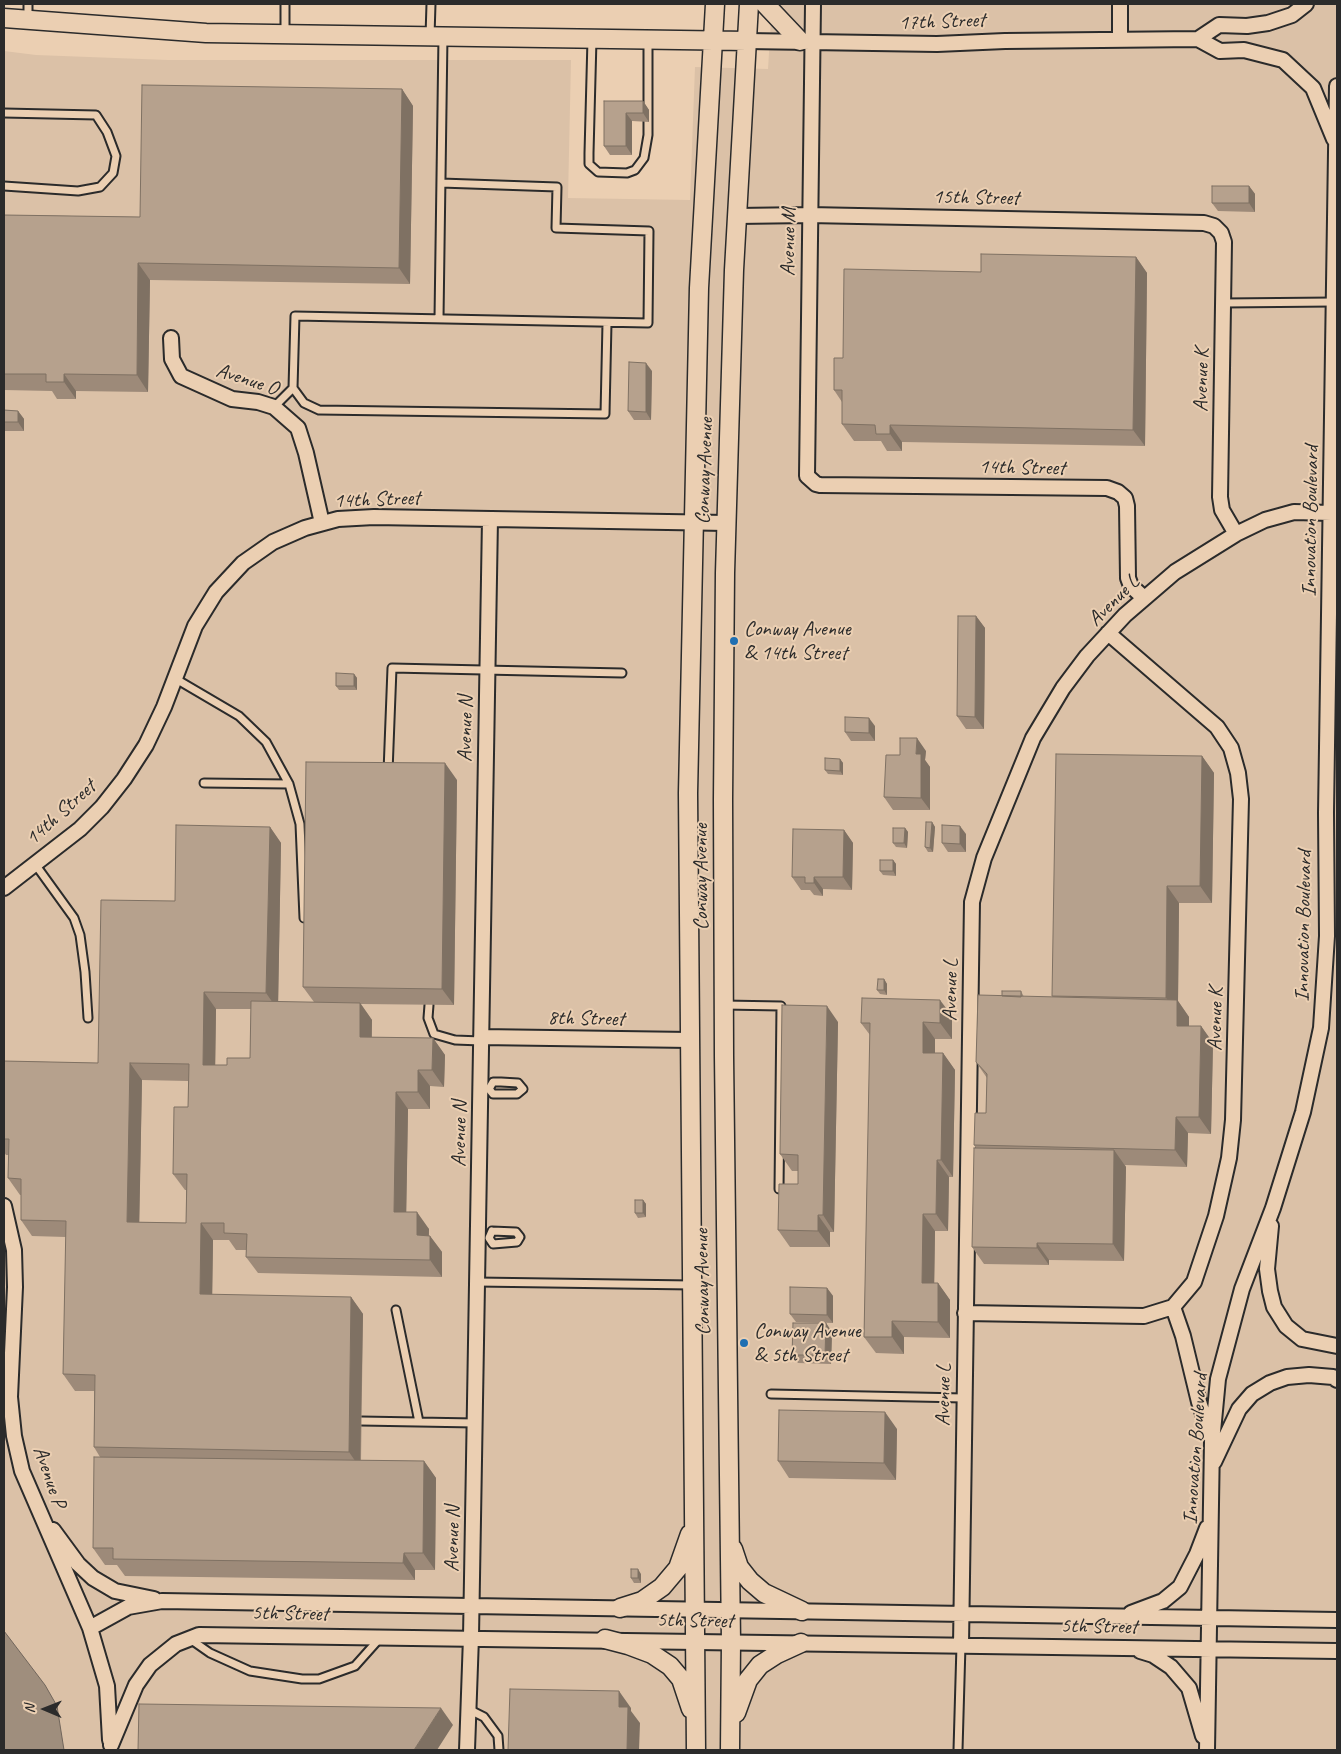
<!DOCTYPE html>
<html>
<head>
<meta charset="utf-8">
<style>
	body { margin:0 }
	#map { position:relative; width:1341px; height:1754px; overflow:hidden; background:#ebcfb2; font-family:Caveat,sans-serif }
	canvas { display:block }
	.frame { position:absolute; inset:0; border:5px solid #2b2b2b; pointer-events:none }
	.north { position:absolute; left:20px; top:1684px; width:50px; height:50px; -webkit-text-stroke:4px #ebcfb2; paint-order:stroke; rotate:271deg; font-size:14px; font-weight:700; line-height:20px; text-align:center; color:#2b2b2b }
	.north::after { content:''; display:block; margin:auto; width:18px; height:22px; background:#2b2b2b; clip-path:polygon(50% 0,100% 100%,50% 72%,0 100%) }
</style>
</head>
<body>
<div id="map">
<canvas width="1341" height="1754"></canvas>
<div class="frame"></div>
<div class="north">N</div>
</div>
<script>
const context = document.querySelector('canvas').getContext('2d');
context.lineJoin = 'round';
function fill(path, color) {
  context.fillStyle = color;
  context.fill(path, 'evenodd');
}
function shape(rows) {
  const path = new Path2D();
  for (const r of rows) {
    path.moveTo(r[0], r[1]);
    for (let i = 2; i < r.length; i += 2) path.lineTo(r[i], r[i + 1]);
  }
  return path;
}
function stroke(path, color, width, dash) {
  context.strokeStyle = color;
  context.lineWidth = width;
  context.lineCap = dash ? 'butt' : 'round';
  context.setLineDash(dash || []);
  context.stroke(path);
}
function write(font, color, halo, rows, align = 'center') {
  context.font = font + ' Caveat,sans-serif';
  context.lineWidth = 4;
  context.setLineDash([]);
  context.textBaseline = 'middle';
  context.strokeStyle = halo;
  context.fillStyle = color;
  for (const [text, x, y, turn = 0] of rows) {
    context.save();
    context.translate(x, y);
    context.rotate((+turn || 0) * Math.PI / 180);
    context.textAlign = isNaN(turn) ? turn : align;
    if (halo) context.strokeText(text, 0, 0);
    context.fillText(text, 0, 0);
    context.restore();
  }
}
fill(shape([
	[772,4,1337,4,1337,1750,4,1750,4,51,36,55,168,60,571,60,568,198,690,200,695,67,768,69]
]), '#dbc1a7');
const water = shape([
	[4,1631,45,1685,57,1706,64,1750,4,1750,4,1631]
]);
fill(water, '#9f8e7d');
stroke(water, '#71665c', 1);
const service = shape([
	[28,18,28,4],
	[285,34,285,4],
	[430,36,431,4],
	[592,39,589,153,589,164,598,172,627,173,635,170,644,158,648,135,648,41],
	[4,113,96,115,107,132,116,156,113,173,100,187,78,191,4,186],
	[1223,303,1334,302],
	[439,318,443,36],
	[293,388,304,403,319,410,605,414,607,323],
	[274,407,293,388,295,316,648,323,649,231,556,228,557,187,441,183],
	[176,679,239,716,266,742,289,784,300,824,304,918],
	[388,772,392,668,622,673],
	[204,783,289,784],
	[35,864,74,918,80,935,85,972,88,1018],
	[429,1005,428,1018,434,1034,455,1040,481,1041],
	[724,1005,781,1006,779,1189],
	[480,1089,489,1089,493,1094,517,1094,523,1089,518,1083,501,1082,493,1082,489,1089],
	[492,1231,516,1232,520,1237,517,1242,493,1244,489,1238,492,1231],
	[477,1282,692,1285],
	[396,1310,419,1422],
	[771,1394,964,1398],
	[361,1421,475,1423],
	[190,1639,210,1653,250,1671,302,1679,319,1679,355,1666,380,1638],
	[468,1709,484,1717,498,1736,499,1750],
	[958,1750,961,1645]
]);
const minor = shape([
	[813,4,807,476,816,484,820,485,1107,488,1118,492,1125,498,1127,506,1128,578,1131,586,1143,597],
	[1120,39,1120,4],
	[1198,39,1219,25,1247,26,1268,23,1292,15,1306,4],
	[747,41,937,44,1005,41,1198,39,1220,51,1244,50,1283,60,1313,88,1334,139],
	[737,216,809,215,1204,223,1214,226,1221,233,1224,242,1220,497,1222,510,1236,534],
	[171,338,172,359,181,376,232,399,258,402,274,407,298,428,306,453,322,523],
	[1108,633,1217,727,1231,748,1238,773,1241,799,1233,1120,1229,1158,1216,1216,1194,1282,1173,1307,1183,1336,1199,1402,1211,1437],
	[4,888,80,829,102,807,124,779,146,745,164,707,195,626,216,592,243,563,273,542,305,528,338,519,374,517,726,523],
	[481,1037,690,1040],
	[4,1206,14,1250,15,1287,10,1397,14,1436,22,1471,90,1628,107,1686,110,1740],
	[1271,1226,1267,1269,1270,1291,1274,1307,1286,1326,1302,1339,1337,1346],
	[965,1313,1144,1316,1173,1307],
	[1214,1462,1239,1409,1252,1394,1270,1383,1287,1377,1309,1375,1333,1377,1337,1380],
	[53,1530,78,1564,93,1578,115,1591,154,1599],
	[1131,1613,1163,1601,1180,1587,1197,1554,1207,1528],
	[90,1628,128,1607,162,1601,1337,1620],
	[961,1645,972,902,984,858,1033,738,1063,688,1087,656,1125,615,1175,572,1236,534,1265,520,1294,512,1331,513],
	[1140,1651,1153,1655,1171,1667,1189,1688,1203,1736],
	[111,1745,136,1685,150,1665,176,1644,199,1635,1337,1651],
	[467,1750,471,1637,490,519],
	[1207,1750,1212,1442,1218,1379,1242,1289,1273,1208,1303,1112,1321,1028,1327,936,1326,813,1337,86]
]);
const tertiary = shape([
	[765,4,800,41],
	[4,18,206,33,747,41],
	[733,1549,739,1567,750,1581,764,1593,802,1611],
	[620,1608,642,1601,662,1587,678,1568,690,1534],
	[605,1639,628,1645,652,1654,670,1666,681,1679,691,1709],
	[736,1713,748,1680,760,1665,777,1654,801,1643],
	[696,1750,688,793,699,288,715,4],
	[730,1750,731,1642,724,1056,723,799,725,573,734,270,749,4]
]);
stroke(service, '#2b2b2b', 11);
stroke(minor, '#2b2b2b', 18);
stroke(tertiary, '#2b2b2b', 21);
stroke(service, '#ebcfb2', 7);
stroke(minor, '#ebcfb2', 14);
stroke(tertiary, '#ebcfb2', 18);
fill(shape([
	[402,89,413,106,410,284,150,280,148,392,76,391,76,399,57,399,52,391,4,390,4,215,140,217],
	[604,101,643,101,649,110,649,122,632,121,632,155,610,155,604,146],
	[1249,186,1255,194,1255,212,1218,211,1212,203],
	[1136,257,1147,273,1145,446,902,442,902,451,887,451,881,441,854,441,842,424,842,402,834,390,843,358,981,272],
	[652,371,651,420,634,420,628,411],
	[4,410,18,411,24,419,24,431,4,431],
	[976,616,985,628,984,729,966,729,957,716],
	[354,674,357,678,357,690,339,690,336,686],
	[875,726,875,741,851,741,845,732],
	[926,751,925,760,930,767,930,810,893,810,884,797,900,755],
	[1202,756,1214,773,1212,903,1179,903,1178,1001,1189,1017,1189,1026,1201,1026,1213,1043,1211,1134,1188,1133,1187,1167,1125,1165,1126,1167,1124,1261,1049,1260,1049,1265,984,1264,972,1247,976,1148,974,1145,986,1113,987,1078,976,1062,1002,996,1021,991,1024,997,1053,997,1052,996],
	[840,759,843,763,843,775,828,774,825,770],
	[457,780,454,1005,361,1004,372,1020,372,1037,433,1038,445,1055,444,1087,430,1086,430,1109,408,1109,406,1212,429,1229,429,1236,430,1236,442,1252,442,1277,258,1273,246,1257,246,1250,236,1250,229,1240,213,1240,212,1295,351,1297,363,1314,361,1460,424,1461,436,1478,435,1570,415,1570,415,1580,125,1576,117,1565,105,1565,93,1548,100,1457,94,1447,94,1391,75,1391,63,1374,66,1237,32,1236,21,1220,21,1195,20,1195,8,1178,9,1155,6,1155,4,1152,4,1061,98,1063,175,901,270,827,281,843,278,1002,314,1002,303,987],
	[216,1009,251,1009,250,1058,227,1065,215,1065],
	[142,1080,188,1081,188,1107,173,1174,185,1190,186,1190,186,1223,139,1222],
	[932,822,935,827,933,852,928,852,925,847],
	[905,828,908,832,907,848,896,847,893,843],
	[844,830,853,843,852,890,823,889,823,896,814,895,810,890,801,890,792,877],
	[966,834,966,852,948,852,942,843],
	[893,860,896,864,896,876,883,875,880,871],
	[884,979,887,984,887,995,880,994,877,990],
	[952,1016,952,1039,935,1039,935,1053,943,1053,955,1070,953,1177,949,1177,948,1231,935,1231,934,1283,938,1283,950,1300,950,1338,904,1337,904,1354,876,1353,864,1337,870,1035,861,1023],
	[838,1022,834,1232,830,1232,830,1247,790,1247,778,1230,798,1184,798,1171,792,1171,780,1154],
	[643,1200,646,1204,646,1217,638,1218,635,1213],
	[827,1288,833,1296,833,1323,796,1322,790,1314],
	[826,1323,832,1332,831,1364,798,1363,792,1355],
	[897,1429,896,1480,789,1478,778,1461],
	[641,1574,641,1583,634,1583,631,1578]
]), '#9d8a79');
fill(shape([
	[402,89,413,106,410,284,399,268],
	[643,101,649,110,649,122,643,113],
	[626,113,632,121,632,155,626,146],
	[1249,186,1255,194,1255,212,1249,203],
	[1136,257,1147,273,1145,446,1133,430],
	[138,263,150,280,148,392,137,375],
	[646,363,652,371,651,420,646,412],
	[64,374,76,391,76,399,64,382],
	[18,411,24,419,24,431,18,422],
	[890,425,902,442,902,451,890,434],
	[976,616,985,628,984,729,975,717],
	[354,674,357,678,357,690,354,686],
	[869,718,875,726,875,741,869,733],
	[917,738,926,751,925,760,930,767,930,810,921,798,916,754],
	[1202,756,1214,773,1212,903,1200,886],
	[840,759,843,763,843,775,840,771],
	[445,763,457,780,454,1005,442,989],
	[932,822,935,827,933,852,930,848],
	[960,826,966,834,966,852,960,844],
	[270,827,281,843,278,1010,266,993],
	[905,828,908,832,907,848,904,843],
	[844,830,853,843,852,890,843,877],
	[893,860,896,864,896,876,893,871],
	[814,877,823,889,823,896,814,883],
	[1167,886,1179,903,1178,1001,1189,1017,1189,1042,1177,1026,1177,1013,1166,998],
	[884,979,887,984,887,995,884,990],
	[204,992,216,1009,215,1081,203,1065],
	[940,1000,952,1016,952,1039,940,1023],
	[360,1003,372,1020,371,1054,360,1037],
	[827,1006,838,1022,834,1232,823,1215],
	[923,1022,935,1039,935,1069,923,1053],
	[1201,1026,1213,1043,1211,1134,1199,1117],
	[433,1038,445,1055,444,1087,432,1070],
	[943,1053,955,1070,953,1177,941,1160],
	[130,1063,142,1080,139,1238,127,1222],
	[418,1070,430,1086,430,1109,418,1092],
	[396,1092,408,1109,406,1229,394,1212],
	[1176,1117,1188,1133,1187,1167,1175,1150],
	[1114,1150,1126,1167,1124,1261,1113,1244],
	[937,1160,949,1177,948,1231,936,1214],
	[643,1200,646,1204,646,1217,643,1213],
	[417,1212,429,1229,428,1252,417,1235],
	[923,1214,935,1231,934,1299,922,1283],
	[818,1215,830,1232,830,1247,818,1231],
	[201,1223,213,1240,212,1311,200,1294],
	[430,1236,442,1252,442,1277,430,1260],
	[1037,1243,1049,1260,1049,1265,1037,1248],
	[938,1283,950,1300,950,1338,938,1322],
	[827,1288,833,1296,833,1323,827,1315],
	[351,1297,363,1314,360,1468,349,1452],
	[892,1321,904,1337,904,1354,892,1337],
	[826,1323,832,1332,831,1364,825,1355],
	[885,1412,897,1429,896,1480,884,1463],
	[424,1461,436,1478,435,1570,423,1553],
	[404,1553,415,1570,415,1580,403,1563],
	[638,1569,641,1574,641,1583,638,1578],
	[619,1691,631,1708,631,1711,640,1723,639,1750,627,1750,619,1707],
	[441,1708,453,1725,437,1750,414,1750]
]), '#7f7163');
const building = shape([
	[142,85,402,89,399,268,138,263,137,375,64,374,64,382,46,382,46,374,4,374,4,215,140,217,142,85],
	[604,101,643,101,643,113,626,113,626,146,604,146,604,101],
	[1212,186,1249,186,1249,203,1212,203,1212,186],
	[981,254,1136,257,1133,430,890,425,890,434,876,434,875,425,842,424,842,390,834,390,834,358,843,358,844,269,981,272,981,254],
	[629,362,646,363,646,412,628,411,629,362],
	[4,410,18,411,18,422,4,422,4,410],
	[958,616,976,616,975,717,957,716,958,616],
	[336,673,354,674,354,686,336,686,336,673],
	[845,717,869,718,869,733,845,732,845,717],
	[900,738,917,738,916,754,921,754,921,798,884,797,886,755,900,755,900,738],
	[1056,754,1202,756,1200,886,1167,886,1166,998,1052,996,1056,754],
	[825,758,840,759,840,771,825,770,825,758],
	[306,762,445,763,442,989,303,987,306,762],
	[926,822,932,822,930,848,925,847,926,822],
	[176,825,270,827,266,993,204,992,203,1065,227,1065,227,1058,250,1058,251,1001,360,1003,360,1037,433,1038,432,1070,418,1070,418,1092,396,1092,394,1212,417,1212,417,1235,430,1236,430,1260,246,1257,247,1234,224,1233,224,1223,201,1223,200,1294,351,1297,349,1452,94,1447,95,1375,63,1374,66,1221,21,1220,21,1179,8,1178,9,1139,4,1139,4,1061,98,1063,101,900,175,901,176,825],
	[130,1063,189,1064,188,1107,174,1107,173,1174,187,1174,186,1223,127,1222,130,1063],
	[942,825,960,826,960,844,942,843,942,825],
	[893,828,905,828,904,843,893,843,893,828],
	[793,829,844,830,843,877,814,877,814,883,805,883,805,877,792,877,793,829],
	[880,860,893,860,893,871,880,871,880,860],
	[878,979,884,979,884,990,877,990,878,979],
	[1002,991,1021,991,1021,997,1002,996,1002,991],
	[978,995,1177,1000,1177,1026,1201,1026,1199,1117,1176,1117,1175,1150,974,1145,975,1113,986,1113,987,1074,976,1062,978,995],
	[862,998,940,1000,940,1023,923,1022,923,1053,943,1053,941,1160,937,1160,936,1214,923,1214,922,1283,938,1283,938,1322,892,1321,892,1337,864,1337,870,1023,861,1023,862,998],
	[782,1005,827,1006,823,1215,818,1215,818,1231,778,1230,779,1184,798,1184,798,1155,780,1154,782,1005],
	[974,1148,1114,1150,1113,1244,1037,1243,1037,1248,972,1247,974,1148],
	[635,1200,643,1200,643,1213,635,1213,635,1200],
	[790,1287,827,1288,827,1315,790,1314,790,1287],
	[793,1323,826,1323,825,1355,792,1355,793,1323],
	[779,1410,885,1412,884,1463,778,1461,779,1410],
	[94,1457,424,1461,423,1553,404,1553,403,1563,113,1559,113,1548,93,1548,94,1457],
	[631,1569,638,1569,638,1578,631,1578,631,1569],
	[510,1689,619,1691,619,1707,628,1707,627,1750,508,1750,510,1689],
	[139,1704,441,1708,414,1750,138,1750,139,1704]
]);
fill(building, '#b6a18d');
stroke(building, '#7f7163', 1);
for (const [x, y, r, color] of [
	[734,641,5,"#1f6fb2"],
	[744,1343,5,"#1f6fb2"]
]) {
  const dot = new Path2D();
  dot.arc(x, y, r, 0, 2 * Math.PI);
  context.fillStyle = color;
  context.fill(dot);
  stroke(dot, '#ebcfb2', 2);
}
write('21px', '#2b2b2b', '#ebcfb2', [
	["17th Street",942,22,-2],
	["15th Street",976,198,1],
	["Avenue M",789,242,-89],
	["Avenue O",247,380,18],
	["Avenue K",1202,380,-89],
	["14th Street",1022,468,1],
	["Conway Avenue",705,471,-88],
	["14th Street",377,500,-2],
	["Innovation Boulevard",1311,521,-89],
	["Avenue L",1114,601,-45],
	["Avenue N",466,729,-89],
	["14th Street",61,813,-42],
	["Conway Avenue",701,877,-90],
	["Innovation Boulevard",1304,926,-89],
	["Avenue L",951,990,-89],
	["8th Street",586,1019,1],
	["Avenue K",1216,1019,-89],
	["Avenue N",460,1134,-89],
	["Conway Avenue",703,1282,-91],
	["Avenue L",944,1395,-89],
	["Innovation Boulevard",1196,1449,-86],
	["Avenue P",49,1477,71],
	["Avenue N",453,1539,-89],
	["5th Street",290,1614,1],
	["5th Street",695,1621,1],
	["5th Street",1099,1627,1]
]);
write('21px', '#2b2b2b', '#ebcfb2', [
	["Conway Avenue",744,629],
	["& 14th Street",744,653],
	["Conway Avenue",754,1331],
	["& 5th Street",754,1355]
], 'left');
</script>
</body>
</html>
